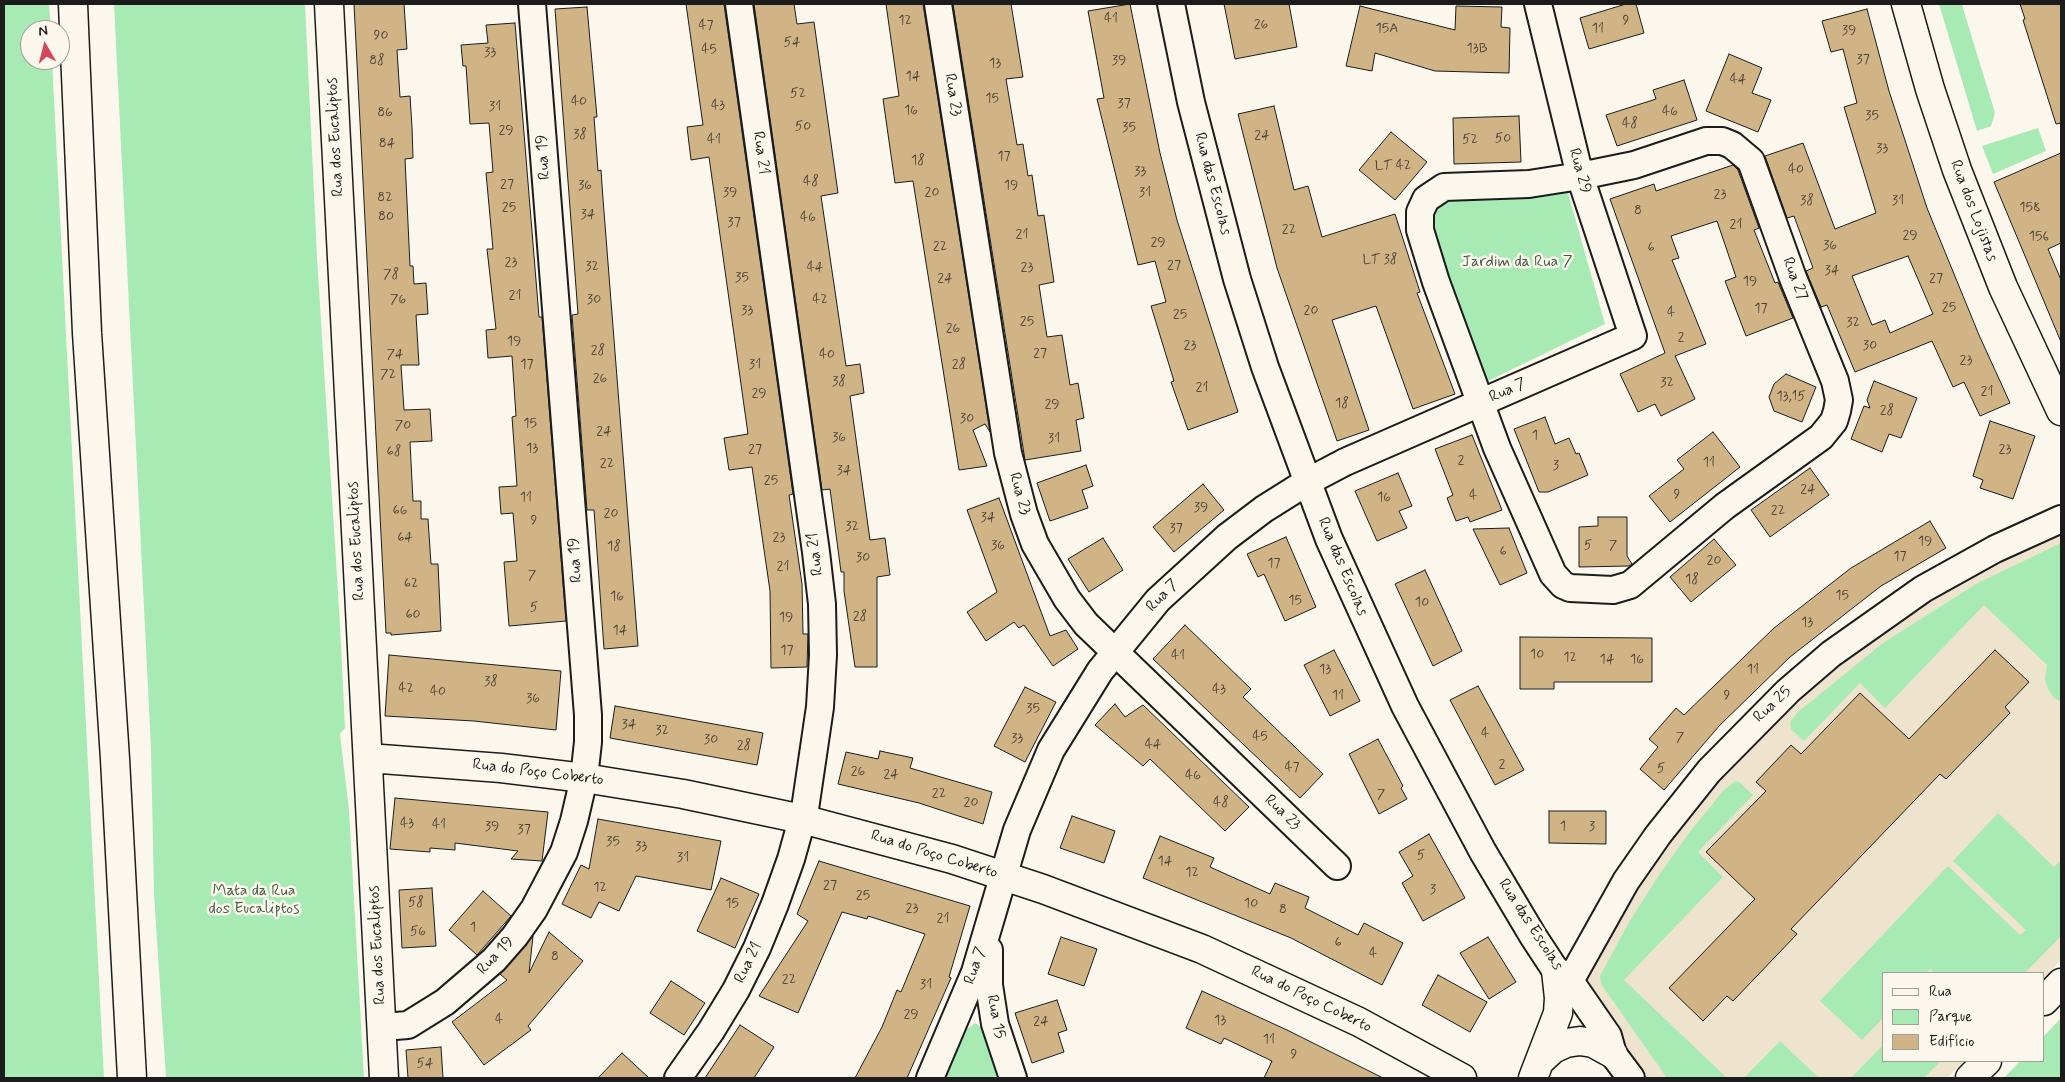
<!DOCTYPE html>
<html>
<head>
<meta charset="utf-8">
<style>
	body { margin:0 }
	#map { position:relative; width:2065px; height:1082px; overflow:hidden; background:#fbf7ec; font-family:Mynerve,sans-serif }
	canvas { display:block }
	.frame { position:absolute; inset:0; border:5px solid #1c1c1c; pointer-events:none }
	.legend { position:absolute; left:1882px; top:972px; width:162px; height:90px; box-sizing:border-box; background:#fbf7ec; border:1px solid #a29f99; margin:0; padding:6px 9px; list-style:none; font-size:15px; color:#1c1c1c }
	.legend li { display:flex; align-items:center; gap:10px; height:25px }
	.legend b { width:25px; border:1px solid #a29f99 }
	.north { position:absolute; left:20px; top:20px; width:50px; height:50px; box-sizing:border-box; background:#fbf7ec; border:1px solid #a29f99; border-radius:50%; rotate:352deg; font-size:14px; font-weight:700; line-height:20px; text-align:center; color:#1c1c1c }
	.north::after { content:''; display:block; margin:auto; width:18px; height:22px; background:#d1495b; clip-path:polygon(50% 0,100% 100%,50% 72%,0 100%) }
</style>
</head>
<body>
<div id="map">
<canvas width="2065" height="1082"></canvas>
<div class="frame"></div>
<ul class="legend">
<li><b style="height:6px;background:#fbf7ec"></b>Rua</li>
<li><b style="height:14px;background:#a8eab4"></b>Parque</li>
<li><b style="height:14px;background:#d1b486"></b>Edifício</li>
</ul>
<div class="north">N</div>
</div>
<script>
const context = document.querySelector('canvas').getContext('2d');
context.lineJoin = 'round';
function fill(path, color) {
  context.fillStyle = color;
  context.fill(path, 'evenodd');
}
function shape(rows) {
  const path = new Path2D();
  for (const r of rows) {
    path.moveTo(r[0], r[1]);
    for (let i = 2; i < r.length; i += 2) path.lineTo(r[i], r[i + 1]);
  }
  return path;
}
function stroke(path, color, width, dash) {
  context.strokeStyle = color;
  context.lineWidth = width;
  context.lineCap = dash ? 'butt' : 'round';
  context.setLineDash(dash || []);
  context.stroke(path);
}
function write(font, color, halo, rows, align = 'center') {
  context.font = font + ' Mynerve,sans-serif';
  context.lineWidth = 5;
  context.setLineDash([]);
  context.textBaseline = 'middle';
  context.strokeStyle = halo;
  context.fillStyle = color;
  for (const [text, x, y, turn = 0] of rows) {
    context.save();
    context.translate(x, y);
    context.rotate((+turn || 0) * Math.PI / 180);
    context.textAlign = isNaN(turn) ? turn : align;
    if (halo) context.strokeText(text, 0, 0);
    context.fillText(text, 0, 0);
    context.restore();
  }
}
fill(shape([
	[2061,526,2061,960,2044,978,2044,973,1884,973,1884,1061,1964,1061,1947,1078,1645,1078,1601,1017,1582,981,1602,933,1707,783,1871,631]
]), '#eee3cd');
fill(shape([
	[4,4,49,4,51,30,30,30,30,60,52,60,104,1078,4,1078],
	[114,4,305,4,317,257,340,625,345,728,340,734,349,810,364,1078,166,1078,154,894,151,748],
	[1939,4,1966,4,1962,5,1995,113,1991,126,1977,131],
	[2038,128,2046,151,1993,174,1982,146],
	[1568,193,1605,324,1486,382,1435,235,1434,220,1437,207,1452,197],
	[2061,543,2061,702,2054,698,2048,689,2045,679,2047,665,1984,605,1885,708,1860,683,1804,741,1791,729,1790,722,1798,712,1883,643,1976,584],
	[1735,781,1739,782,1753,795,1698,852,1723,877,1624,980,1727,1078,1667,1078,1601,984,1600,976,1628,924,1657,878,1689,833,1723,791],
	[1998,813,2054,867,2061,860,2061,936,2025,973,1935,973,1930,969,1926,973,1884,973,1884,1017,1862,1040,1820,1001,1948,866,2020,935,2026,930,1953,861],
	[2061,1018,2061,1078,2004,1078,2020,1061,2044,1061,2044,1036],
	[975,1023,984,1029,999,1078,945,1078,967,1029],
	[1780,1041,1819,1078,1744,1078],
	[1884,1044,1884,1061,1941,1061,1924,1078,1851,1078]
]), '#a8eab4');
const building = shape([
	[354,4,404,4,407,49,397,50,400,97,410,96,412,127,413,158,405,159,410,266,413,266,414,284,426,283,428,314,416,315,419,365,401,365,404,410,430,409,432,441,410,442,413,501,421,501,421,519,428,519,431,564,438,564,441,631,391,635,391,633,386,633,354,4],
	[686,4,724,4,793,494,789,495,802,584,803,634,808,634,807,667,771,668,770,591,752,467,729,470,724,438,748,434,709,157,691,160,687,127,703,125,686,4],
	[754,4,794,4,797,24,814,22,838,193,821,196,846,366,860,364,864,393,850,396,870,540,885,538,890,575,877,577,877,667,855,667,844,591,844,572,841,572,830,489,822,490,754,4],
	[886,4,923,4,990,432,985,424,973,430,987,466,959,470,913,181,895,183,883,99,899,96,886,4],
	[953,4,1011,4,1023,77,1006,79,1017,145,1023,144,1028,176,1032,175,1038,216,1044,215,1054,282,1039,285,1047,337,1062,335,1070,385,1078,383,1084,418,1076,420,1081,451,1025,460,953,4],
	[1130,4,1160,153,1177,220,1238,412,1188,430,1171,382,1174,381,1151,306,1166,302,1155,261,1138,265,1097,99,1104,98,1088,11,1130,4],
	[1224,4,1289,4,1297,47,1235,59,1224,4],
	[1626,4,1636,4,1644,33,1589,49,1580,18,1626,4],
	[2020,4,2061,4,2061,123,2056,124,2023,20,2025,19,2020,4],
	[1360,6,1455,30,1456,6,1502,7,1501,27,1510,28,1509,73,1435,71,1375,53,1372,71,1346,66,1360,6],
	[587,7,597,117,594,117,598,171,601,170,603,199,638,646,604,649,594,510,587,510,572,315,578,314,555,9,587,7],
	[1867,9,1889,91,1927,208,1979,335,2010,403,1980,416,1964,382,1953,387,1932,341,1855,372,1827,305,1821,307,1806,271,1813,268,1794,216,1787,218,1765,156,1803,143,1835,229,1876,213,1844,107,1857,103,1843,49,1831,52,1822,21,1867,9],
	[1908,256,1933,314,1890,333,1885,320,1872,325,1852,276,1908,256],
	[515,23,539,317,542,317,566,621,509,626,504,562,517,561,513,513,501,514,499,487,517,486,512,417,516,416,512,356,488,358,486,330,496,329,487,249,493,249,486,173,493,172,489,123,470,124,466,66,463,66,461,45,488,43,486,25,515,23],
	[1729,54,1762,68,1752,93,1771,100,1758,132,1706,111,1729,54],
	[1684,80,1697,120,1617,146,1606,115,1656,99,1653,90,1684,80],
	[1274,106,1294,190,1308,186,1322,237,1395,214,1420,292,1417,293,1455,394,1413,409,1376,306,1332,320,1369,430,1337,441,1277,268,1238,114,1274,106],
	[1519,116,1521,162,1454,164,1453,118,1519,116],
	[1391,132,1427,162,1395,200,1359,170,1391,132],
	[2061,153,2061,243,2048,249,2061,280,2061,342,1994,182,2061,153],
	[1733,165,1738,170,1759,228,1754,230,1775,283,1778,282,1793,318,1746,336,1725,281,1736,277,1717,221,1671,236,1679,258,1672,260,1706,344,1675,356,1695,399,1661,416,1655,404,1638,412,1620,374,1665,353,1610,199,1654,184,1656,191,1733,165],
	[1786,374,1816,387,1802,422,1774,411,1769,397,1774,384,1786,374],
	[1874,381,1917,398,1901,438,1889,434,1882,452,1851,439,1864,406,1870,408,1867,400,1874,381],
	[1545,417,1555,444,1569,438,1576,454,1579,453,1588,475,1548,492,1539,492,1514,429,1545,417],
	[1990,421,2035,436,2013,499,1980,488,1983,480,1973,476,1990,421],
	[1713,432,1740,467,1670,522,1649,496,1684,469,1677,460,1713,432],
	[1472,435,1502,510,1470,522,1468,517,1456,521,1447,498,1453,495,1435,449,1472,435],
	[1086,465,1093,486,1082,490,1088,508,1050,521,1037,483,1086,465],
	[1810,468,1829,495,1770,537,1751,510,1810,468],
	[1398,473,1412,506,1399,511,1407,528,1377,541,1355,491,1398,473],
	[1203,484,1224,510,1174,552,1153,527,1203,484],
	[999,498,1050,636,1066,630,1078,649,1053,666,1024,625,1019,628,1014,622,986,641,967,612,997,592,967,510,999,498],
	[1598,517,1627,517,1627,556,1632,564,1629,566,1579,567,1579,527,1598,526,1598,517],
	[1930,521,1946,548,1881,586,1790,657,1720,725,1664,790,1640,769,1658,747,1649,739,1676,708,1684,715,1774,628,1851,568,1930,521],
	[1509,528,1527,573,1500,585,1473,529,1509,528],
	[1286,537,1316,607,1285,621,1264,574,1258,577,1247,554,1286,537],
	[1103,538,1123,570,1089,592,1068,559,1103,538],
	[1714,539,1736,565,1691,602,1670,577,1714,539],
	[1425,570,1462,651,1433,666,1395,584,1425,570],
	[1185,625,1251,689,1243,697,1323,774,1300,798,1153,659,1185,625],
	[1520,637,1652,638,1652,682,1554,682,1554,689,1520,689,1520,637],
	[1334,650,1360,701,1330,716,1304,665,1334,650],
	[1995,650,2029,682,2005,707,2010,713,1946,779,1940,774,1791,929,1797,934,1733,1001,1727,996,1703,1021,1669,988,1755,899,1706,852,1766,791,1756,782,1791,745,1801,754,1860,693,1909,739,1995,650],
	[389,655,561,671,556,730,474,721,385,716,389,655],
	[1478,686,1524,770,1495,785,1450,700,1478,686],
	[1025,687,1056,702,1025,762,994,746,1025,687],
	[1115,704,1125,717,1143,705,1249,807,1225,831,1150,759,1143,766,1095,725,1115,704],
	[615,706,763,733,757,765,610,738,615,706],
	[1378,739,1403,786,1401,788,1407,799,1379,814,1349,754,1378,739],
	[880,751,913,758,910,768,992,792,983,824,919,803,838,784,846,752,878,759,880,751],
	[395,798,548,812,542,861,511,859,518,851,455,843,455,850,430,848,430,852,390,849,395,798],
	[1549,811,1606,811,1606,844,1549,843,1549,811],
	[1072,816,1115,831,1104,863,1060,848,1072,816],
	[598,819,721,841,711,890,636,876,619,911,599,902,591,918,562,904,581,865,589,869,598,819],
	[1429,834,1465,898,1423,921,1402,883,1413,876,1399,852,1429,834],
	[1160,836,1214,858,1210,867,1270,894,1275,883,1309,897,1305,908,1358,935,1364,923,1403,943,1382,985,1291,938,1143,878,1160,836],
	[819,861,970,906,949,977,951,978,907,1078,855,1078,882,1027,897,990,901,992,925,934,868,916,867,919,842,912,798,1013,759,996,808,921,797,914,819,861],
	[721,878,759,894,735,948,697,931,721,878],
	[432,888,436,946,402,948,399,890,432,888],
	[483,891,511,916,477,955,449,930,483,891],
	[549,932,583,961,528,1026,531,1030,484,1065,452,1022,507,980,500,974,533,936,529,973,549,932],
	[1061,937,1097,949,1084,986,1048,974,1061,937],
	[1488,937,1516,982,1489,999,1460,953,1488,937],
	[1438,975,1487,1002,1470,1032,1422,1005,1438,975],
	[671,981,705,1003,684,1035,650,1013,671,981],
	[1202,991,1287,1030,1383,1078,1264,1078,1272,1061,1224,1038,1221,1044,1186,1028,1202,991],
	[1057,1000,1067,1030,1058,1033,1064,1052,1032,1063,1015,1013,1057,1000],
	[740,1025,774,1047,754,1078,705,1078,740,1025],
	[441,1047,443,1078,408,1078,406,1050,441,1047],
	[622,1053,649,1078,598,1078,622,1053]
]);
fill(building, '#d1b486');
stroke(building, '#1c1c1c', 1);
const minor = shape([
	[938,4,1008,453,1024,514,1035,544,1067,599,1086,624,1337,866],
	[1171,4,1191,102,1237,279,1265,367,1329,539,1405,706,1483,852,1533,936,1556,971,1570,981,1608,1036,1613,1054,1631,1078],
	[1706,141,1722,141,1732,145,1751,161,1793,278,1835,381,1839,400,1837,411,1834,421,1821,437,1725,506,1630,585,1613,590,1570,588,1563,585,1553,574,1497,448,1436,282,1420,230,1420,212,1426,199,1444,187,1529,184,1580,176,1634,165,1706,141],
	[989,950,989,985,995,1024,1013,1078],
	[1570,981,1626,881,1658,835,1709,771,1788,691,1831,654,1923,589,1995,549,2061,519],
	[382,1027,408,1025,445,1002,494,960,515,936,534,909,564,852,574,821,584,778,588,742,588,715,532,4],
	[678,1078,711,1031,736,990,757,948,775,904,791,859,805,809,820,707,823,655,822,604,816,552,739,4],
	[930,1078,975,972,1017,830,1051,750,1100,671,1158,600,1227,537,1264,509,1307,482,1345,462,1633,336,1580,176,1538,4]
]);
const tertiary = shape([
	[329,4,384,1078],
	[1906,4,1930,89,1957,170,2003,287,2061,411],
	[368,758,501,768,584,778,683,794,802,819,952,859,1043,889,1202,949,1359,1022,1462,1078],
	[2044,1001,2061,983],
	[1540,1061,1553,1049,1566,1043,1580,1041,1593,1043,1613,1054],
	[1533,1078,1558,1013,1559,998,1556,971],
	[1970,1078,1987,1061]
]);
const trunk = shape([
	[73,4,87,333,115,759,132,1078]
]);
stroke(minor, '#1c1c1c', 30);
stroke(tertiary, '#1c1c1c', 31);
stroke(trunk, '#1c1c1c', 31);
stroke(minor, '#fbf7ec', 26);
stroke(tertiary, '#fbf7ec', 28);
stroke(trunk, '#fbf7ec', 28);
write('14px', '#494236', null, [
	["41",1111,19],
	["12",905,21],
	["9",1626,21],
	["26",1261,25],
	["47",706,26],
	["15A",1387,29],
	["11",1598,29],
	["39",1849,31],
	["90",381,36],
	["54",792,43],
	["13B",1477,49],
	["45",709,50],
	["33",490,53],
	["37",1863,60],
	["88",377,61],
	["39",1119,61],
	["13",995,64],
	["14",913,77],
	["44",1738,80],
	["52",798,94],
	["15",992,99],
	["40",579,102],
	["37",1124,104],
	["43",718,106],
	["31",495,107],
	["16",911,111],
	["46",1670,112],
	["86",385,113],
	["35",1872,116],
	["48",1630,124],
	["50",803,127],
	["35",1129,128],
	["29",506,131],
	["38",580,135],
	["24",1262,136],
	["50",1503,139],
	["41",714,140],
	["52",1470,140],
	["84",387,144],
	["33",1882,149],
	["17",1004,157],
	["18",918,161],
	["LT 42",1393,166],
	["40",1796,170],
	["33",1140,172],
	["48",811,182],
	["27",507,185],
	["36",585,186],
	["19",1011,186],
	["39",730,193],
	["20",932,193],
	["31",1145,193],
	["23",1720,195],
	["82",385,198],
	["38",1807,201],
	["31",1898,201],
	["25",509,208],
	["158",2030,208],
	["8",1638,211],
	["34",588,215],
	["80",386,217],
	["46",808,218],
	["37",734,223],
	["21",1736,225],
	["22",1289,230],
	["21",1022,235],
	["29",1910,236],
	["156",2039,237],
	["29",1158,243],
	["36",1830,246],
	["22",940,247],
	["6",1651,248],
	["LT 38",1380,260],
	["23",511,263],
	["27",1174,266],
	["32",592,267],
	["44",815,268],
	["23",1027,268],
	["34",1832,271],
	["78",391,275],
	["35",742,278],
	["24",945,279],
	["27",1936,279],
	["19",1750,282],
	["21",515,296],
	["76",398,300],
	["30",594,300],
	["42",820,300],
	["25",1949,308],
	["17",1761,309],
	["33",747,311],
	["20",1311,311],
	["4",1671,313],
	["25",1180,315],
	["25",1027,322],
	["32",1853,323],
	["26",953,329],
	["2",1681,338],
	["19",514,342],
	["23",1190,346],
	["30",1870,346],
	["28",598,351],
	["27",1040,354],
	["74",395,355],
	["40",827,355],
	["23",1966,361],
	["17",527,365],
	["31",755,365],
	["28",959,365],
	["72",388,375],
	["26",600,379],
	["38",839,382],
	["32",1667,383],
	["21",1202,388],
	["21",1987,392],
	["29",759,394],
	["13,15",1791,397],
	["18",1342,404],
	["29",1052,405],
	["28",1887,411],
	["30",967,419],
	["15",530,424],
	["70",403,426],
	["24",604,432],
	["1",1535,436],
	["36",839,438],
	["31",1054,439],
	["13",532,449],
	["27",755,450],
	["23",2005,450],
	["68",394,452],
	["2",1461,461],
	["11",1709,463],
	["22",607,464],
	["3",1556,466],
	["34",844,471],
	["25",771,481],
	["24",1808,490],
	["9",1677,495],
	["4",1473,496],
	["11",526,498],
	["16",1384,498],
	["39",1201,508],
	["66",400,511],
	["22",1778,511],
	["20",611,514],
	["34",988,518],
	["9",534,521],
	["32",852,527],
	["37",1176,529],
	["64",405,538],
	["23",779,538],
	["19",1925,542],
	["36",998,546],
	["5",1588,546],
	["7",1613,546],
	["18",614,547],
	["6",1503,552],
	["17",1900,557],
	["30",863,558],
	["20",1714,561],
	["17",1274,564],
	["21",783,567],
	["7",532,576],
	["18",1692,580],
	["62",411,584],
	["15",1842,596],
	["16",617,597],
	["15",1295,601],
	["10",1422,603],
	["5",534,608],
	["60",413,615],
	["28",860,617],
	["19",786,618],
	["13",1807,623],
	["14",620,631],
	["17",787,651],
	["10",1537,655],
	["41",1178,656],
	["12",1570,658],
	["14",1607,660],
	["16",1637,660],
	["13",1325,670],
	["11",1753,670],
	["38",491,682],
	["42",406,689],
	["43",1219,690],
	["40",438,692],
	["11",1338,696],
	["9",1727,696],
	["36",533,699],
	["35",1033,709],
	["34",629,725],
	["32",662,731],
	["4",1485,734],
	["45",1260,737],
	["7",1680,738],
	["33",1017,739],
	["30",711,740],
	["44",1153,745],
	["28",744,746],
	["2",1502,765],
	["47",1292,768],
	["5",1661,769],
	["26",858,772],
	["24",891,775],
	["46",1193,776],
	["22",939,794],
	["7",1381,795],
	["20",971,803],
	["48",1221,803],
	["43",407,824],
	["41",439,825],
	["39",492,827],
	["1",1563,827],
	["3",1592,827],
	["37",524,830],
	["35",613,842],
	["33",641,847],
	["5",1421,856],
	["31",683,858],
	["14",1165,862],
	["12",1192,873],
	["27",830,886],
	["12",600,888],
	["3",1433,890],
	["25",863,896],
	["58",416,903],
	["15",732,904],
	["10",1251,904],
	["23",912,909],
	["8",1283,910],
	["21",943,919],
	["1",473,928],
	["56",418,932],
	["6",1338,943],
	["4",1373,954],
	["8",555,957],
	["22",789,980],
	["31",926,985],
	["29",911,1015],
	["4",499,1020],
	["13",1220,1021],
	["24",1041,1022],
	["11",1269,1040],
	["9",1294,1055],
	["54",425,1064]
]);
write('16px', '#1c1c1c', '#fbf7ec', [
	["Rua 23",952,95,81],
	["Rua dos Eucaliptos",336,137,-93],
	["Rua 21",760,153,82],
	["Rua 19",544,157,-94],
	["Rua 29",1579,171,74],
	["Rua das Escolas",1212,184,75],
	["Rua dos Lojistas",1973,211,69],
	["Rua 27",1794,279,69],
	["Rua 7",1508,391,-24],
	["Rua 23",1019,494,74],
	["Rua dos Eucaliptos",357,541,-93],
	["Rua 21",816,554,-97],
	["Rua 19",576,560,-94],
	["Rua das Escolas",1342,567,67],
	["Rua 7",1163,596,-46],
	["Rua 25",1773,705,-43],
	["Rua do Poço Coberto",538,773,7],
	["Rua 23",1282,813,44],
	["Rua do Poço Coberto",934,855,17],
	["Rua das Escolas",1530,925,57],
	["Rua dos Eucaliptos",378,945,-93],
	["Rua 19",496,956,-47],
	["Rua 21",749,963,-64],
	["Rua 7",976,966,-71],
	["Rua do Poço Coberto",1311,1000,26],
	["Rua 15",995,1017,79]
]);
write('16px', '#465a4a', '#fbf7ec', [
	["Jardim da Rua 7",1517,263],
	["Mata da Rua",254,892],
	["dos Eucaliptos",254,910]
]);
</script>
</body>
</html>
